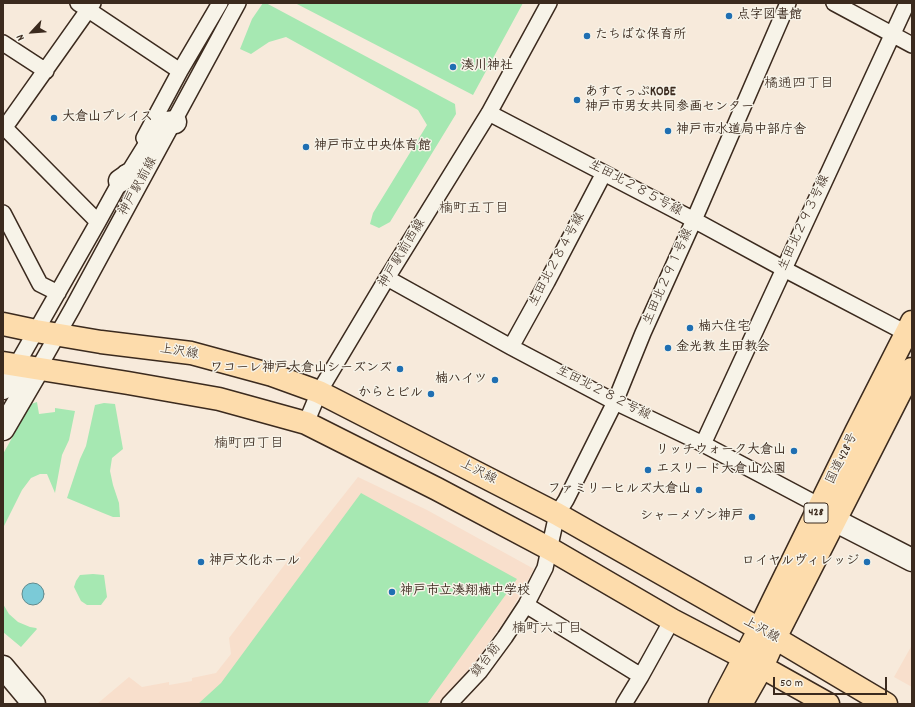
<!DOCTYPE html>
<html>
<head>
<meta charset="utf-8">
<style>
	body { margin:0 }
	#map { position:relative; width:915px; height:707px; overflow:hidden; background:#f7eadb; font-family:Dekko,sans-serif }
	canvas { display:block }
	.frame { position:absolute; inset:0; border:4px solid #3b2a1e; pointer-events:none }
	.north { position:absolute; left:12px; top:12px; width:40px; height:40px; -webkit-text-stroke:3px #f7f3e8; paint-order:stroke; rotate:244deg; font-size:11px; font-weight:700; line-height:16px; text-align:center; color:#3b2a1e }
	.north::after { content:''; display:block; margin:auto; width:14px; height:18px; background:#3b2a1e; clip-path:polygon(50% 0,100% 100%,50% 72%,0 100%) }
	.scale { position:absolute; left:773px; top:677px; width:114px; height:18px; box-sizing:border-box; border:2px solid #3b2a1e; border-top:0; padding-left:5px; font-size:12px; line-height:14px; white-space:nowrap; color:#3b2a1e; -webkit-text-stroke:3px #f7f3e8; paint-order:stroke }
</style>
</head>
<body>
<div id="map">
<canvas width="915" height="707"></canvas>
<div class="frame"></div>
<div class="north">N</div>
<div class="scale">50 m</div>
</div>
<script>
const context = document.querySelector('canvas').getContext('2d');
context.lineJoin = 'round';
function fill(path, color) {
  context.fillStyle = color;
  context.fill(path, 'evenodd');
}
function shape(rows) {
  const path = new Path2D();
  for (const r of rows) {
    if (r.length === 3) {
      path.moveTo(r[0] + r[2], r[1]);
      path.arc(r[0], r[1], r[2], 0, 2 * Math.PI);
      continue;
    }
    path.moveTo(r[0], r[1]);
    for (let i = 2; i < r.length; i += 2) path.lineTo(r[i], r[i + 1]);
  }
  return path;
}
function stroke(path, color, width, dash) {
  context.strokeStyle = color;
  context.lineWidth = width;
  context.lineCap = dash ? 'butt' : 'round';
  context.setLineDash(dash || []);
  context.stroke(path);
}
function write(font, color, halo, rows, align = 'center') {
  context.font = font + ' Dekko,"Klee One",sans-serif';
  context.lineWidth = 3;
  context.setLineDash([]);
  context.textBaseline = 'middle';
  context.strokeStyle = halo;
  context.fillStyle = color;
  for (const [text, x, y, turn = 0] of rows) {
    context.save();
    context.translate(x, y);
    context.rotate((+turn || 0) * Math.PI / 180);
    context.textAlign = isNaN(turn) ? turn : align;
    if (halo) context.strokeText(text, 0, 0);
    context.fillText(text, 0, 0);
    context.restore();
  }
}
fill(shape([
	[358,477,427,510,534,569,508,616,472,666,439,704,97,704,129,677,142,687,169,682,169,685,192,681,192,678,216,673,231,654,229,638,292,555,298,553],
	[912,645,912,687,894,677]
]), '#f8dfcc');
fill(shape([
	[263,3,266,3,455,104,456,114,390,222,379,228,370,224,373,213,427,125,418,110,286,37,269,42,251,54,240,49,252,19],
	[295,3,523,3,473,95],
	[37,402,39,414,55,412,55,408,75,411,69,440,62,455,55,493,47,474,40,474,31,478,22,490,3,528,3,454,31,404],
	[104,403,115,404,123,449,112,458,110,471,113,485,119,503,120,517,113,517,103,513,67,498,80,459,86,446,95,405],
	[361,493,517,579,427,704,198,704,221,683],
	[93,574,104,575,107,597,101,605,87,605,81,601,74,587,76,581,80,575],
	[3,604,9,614,18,622,30,627,36,628,37,629,21,647,3,632]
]), '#a6e8b2');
const water = shape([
	[33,594,11]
]);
fill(water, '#7bcad7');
stroke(water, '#618a8d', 1);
const street = shape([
	[78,3,180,71],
	[834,3,912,45],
	[3,43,46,71],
	[489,113,694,220,784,269,912,336],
	[3,127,5,128,98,222],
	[3,130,93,3],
	[144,138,180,71,220,3],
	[3,213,40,284,58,293],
	[387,278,511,347,615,402,703,444,820,506],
	[511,347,547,282,604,173],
	[16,366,98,222,125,173],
	[38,369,72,309,238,3],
	[306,423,319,392,387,278,489,113,549,3],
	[703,444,907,3],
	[526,605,641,676],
	[449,704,480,671,505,637,526,605,545,568,557,514,566,500,615,402,643,333,694,220,788,3],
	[624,704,641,676,672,620]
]);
const secondary = shape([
	[120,181,133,172,159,130,167,123,175,122],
	[3,388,16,366],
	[3,429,38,369],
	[836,521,912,560],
	[3,667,34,704]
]);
const primary = shape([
	[3,324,36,331,101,342,191,353,272,375,319,392,557,514,775,638,886,704],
	[3,363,128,383,219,399,306,423,437,489,550,549,672,620,762,667,828,704]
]);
const highway = shape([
	[720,704,759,630,773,601,856,432,912,322],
	[741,704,762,667,775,638,912,369]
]);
stroke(street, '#3b2a1e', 18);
stroke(secondary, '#3b2a1e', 25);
stroke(primary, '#3b2a1e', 25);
stroke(highway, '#3b2a1e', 25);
stroke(street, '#f7f3e8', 15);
stroke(secondary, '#f7f3e8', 22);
stroke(primary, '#fddcac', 22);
stroke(highway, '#fddcac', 22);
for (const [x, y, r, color] of [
	[729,16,4,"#1f6fb2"],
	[587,36,4,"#1f6fb2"],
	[453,67,4,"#1f6fb2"],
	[577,100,4,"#1f6fb2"],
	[54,118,4,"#1f6fb2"],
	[668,131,4,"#1f6fb2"],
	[306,147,4,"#1f6fb2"],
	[690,328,4,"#1f6fb2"],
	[668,348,4,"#1f6fb2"],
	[400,369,4,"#1f6fb2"],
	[495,380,4,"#1f6fb2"],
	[431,394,4,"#1f6fb2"],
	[794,451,4,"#1f6fb2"],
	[648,470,4,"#1f6fb2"],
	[699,490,4,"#1f6fb2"],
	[752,517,4,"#1f6fb2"],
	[201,562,4,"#1f6fb2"],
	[867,562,4,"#1f6fb2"],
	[392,592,4,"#1f6fb2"]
]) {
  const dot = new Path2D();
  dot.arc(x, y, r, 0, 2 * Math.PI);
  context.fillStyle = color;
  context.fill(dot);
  stroke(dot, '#f7f3e8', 1.5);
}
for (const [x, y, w] of [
	[816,513,24]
]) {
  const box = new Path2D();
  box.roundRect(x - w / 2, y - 10, w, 20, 3);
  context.fillStyle = '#f7f3e8';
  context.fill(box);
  stroke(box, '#3b2a1e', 1);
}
write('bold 12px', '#3b2a1e', null, [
	["428",816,513]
]);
write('bold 13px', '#3b2a1e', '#f7f3e8', [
	["点字図書館",737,16],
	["たちばな保育所",595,36],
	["湊川神社",461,67],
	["あすてっぷKOBE",585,93],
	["神戸市男女共同参画センター",585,108],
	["大倉山プレイス",62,118],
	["神戸市水道局中部庁舎",676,131],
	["神戸市立中央体育館",314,147],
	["楠六住宅",698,328],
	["金光教 生田教会",676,348],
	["ワコーレ神戸大倉山シーズンズ",392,369,"right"],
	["楠ハイツ",487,380,"right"],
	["からとビル",423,394,"right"],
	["リッチウォーク大倉山",786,451,"right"],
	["エスリード大倉山公園",656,470],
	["ファミリーヒルズ大倉山",691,490,"right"],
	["シャーメゾン神戸",744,517,"right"],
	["神戸文化ホール",209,562],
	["ロイヤルヴィレッジ",859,562,"right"],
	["神戸市立湊翔楠中学校",400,592]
], 'left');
write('13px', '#3b2a1e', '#f7f3e8', [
	["神戸駅前線",139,187,-61],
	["生田北２８５号線",635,189,28],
	["生田北２９３号線",805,223,-65],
	["神戸駅前西線",403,254,-59],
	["生田北２８４号線",558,260,-62],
	["生田北２９１号線",669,277,-66],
	["上沢線",179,353,9],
	["生田北２８２号線",603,394,27],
	["国道428号",843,459,-64],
	["上沢線",478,473,27],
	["上沢線",761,631,29],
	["鎮台筋",487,661,-51]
]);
write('14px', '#3b2a1e', '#f7f3e8', [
	["橘通四丁目",799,85],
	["楠町五丁目",474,210],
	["楠町四丁目",249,445],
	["楠町六丁目",547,630]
]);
</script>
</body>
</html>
